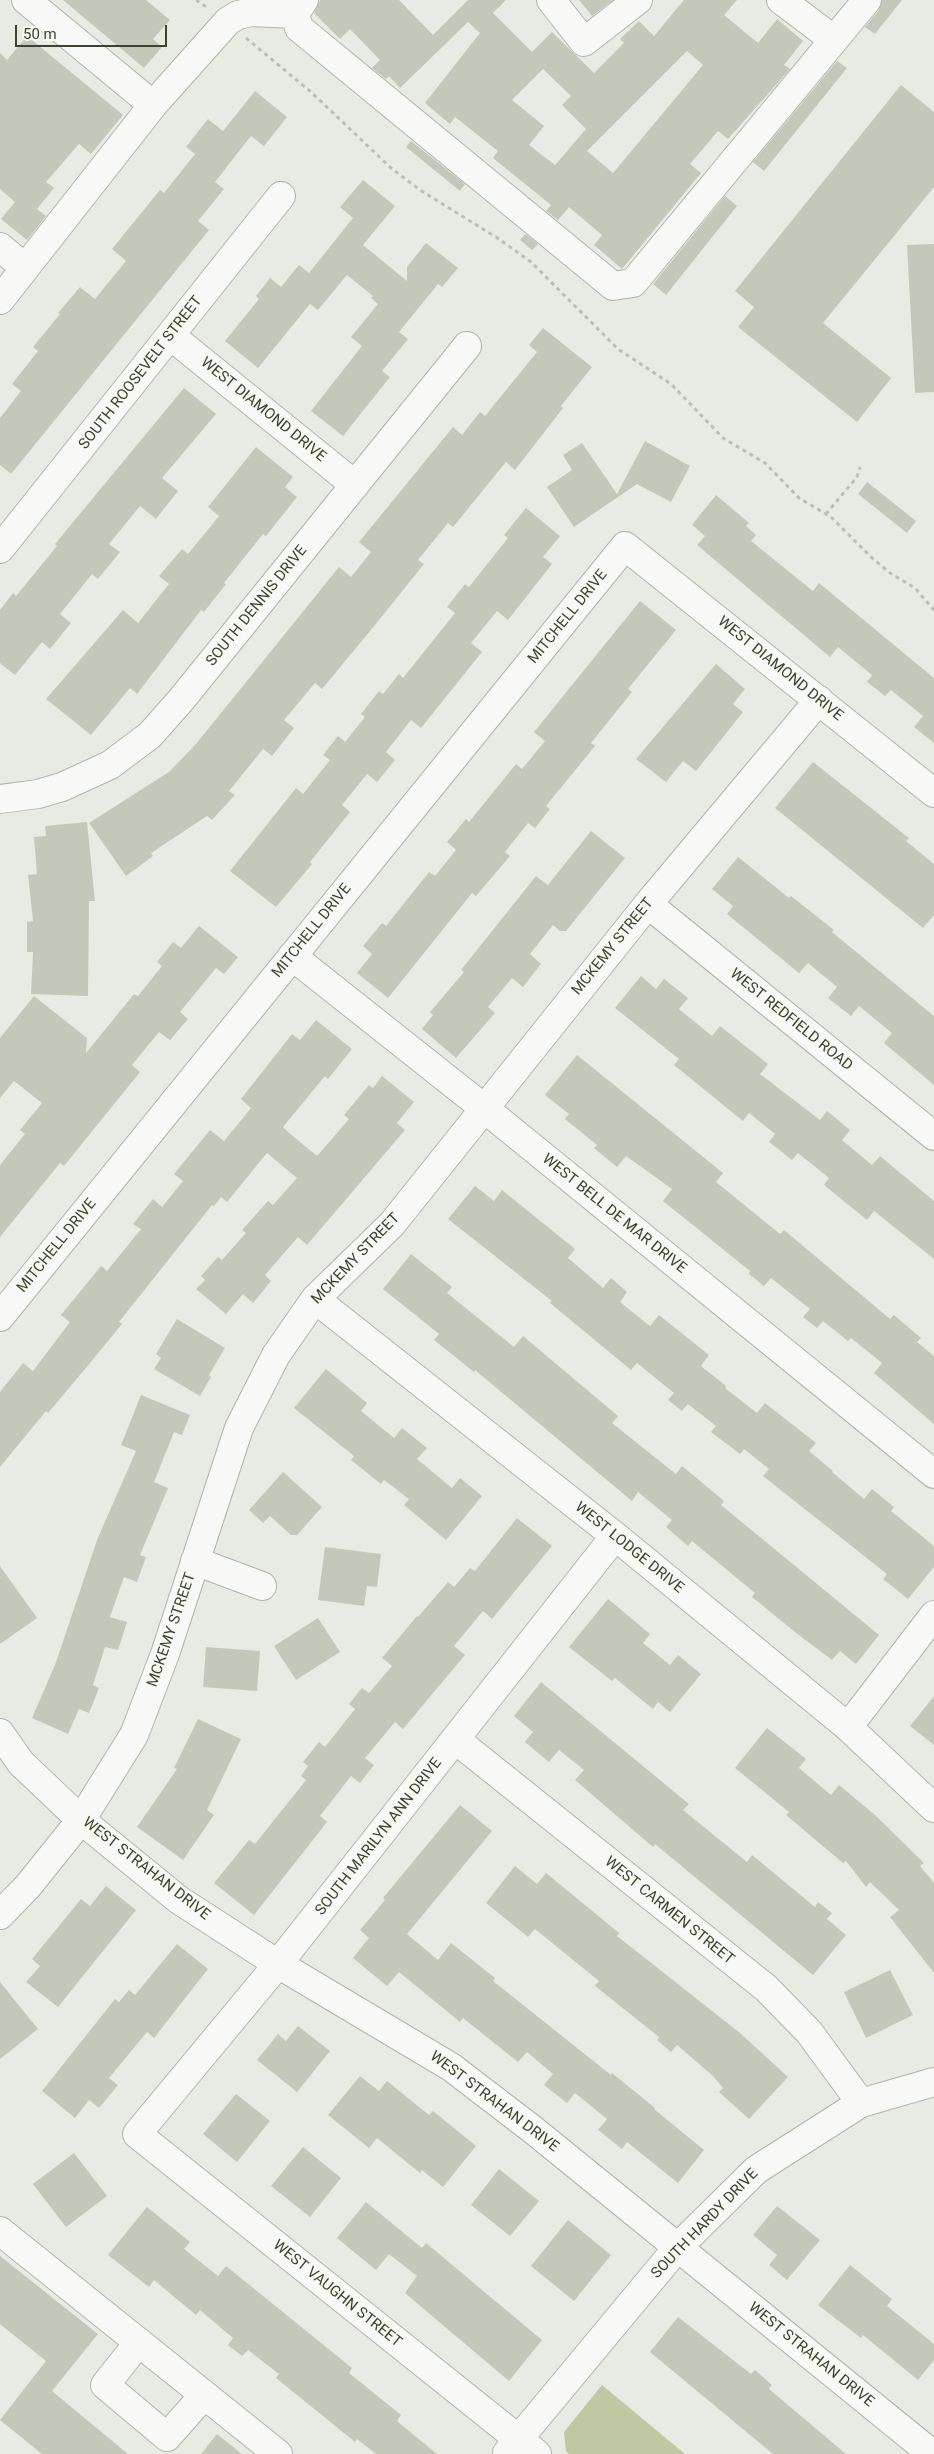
<!DOCTYPE html>
<html>
<head>
<meta charset="utf-8">
<style>
	body { margin:0 }
	#map { position:relative; width:934px; height:2454px; overflow:hidden; background:#e8ebe4; font-family:Roboto,sans-serif }
	canvas { display:block }
	.scale { position:absolute; left:15px; top:25px; width:152px; height:22px; box-sizing:border-box; border:2px solid #3a432c; border-top:0; padding-left:6px; font-size:15px; line-height:18px; white-space:nowrap; color:#3a432c; -webkit-text-stroke:4px #f7f8f4; paint-order:stroke }
</style>
</head>
<body>
<div id="map">
<canvas width="934" height="2454"></canvas>
<div class="scale">50 m</div>
</div>
<script>
const context = document.querySelector('canvas').getContext('2d');
context.lineJoin = 'round';
function fill(path, color) {
  context.fillStyle = color;
  context.fill(path, 'evenodd');
}
function shape(rows) {
  const path = new Path2D();
  for (const r of rows) {
    path.moveTo(r[0], r[1]);
    for (let i = 2; i < r.length; i += 2) path.lineTo(r[i], r[i + 1]);
  }
  return path;
}
function stroke(path, color, width, dash) {
  context.strokeStyle = color;
  context.lineWidth = width;
  context.lineCap = dash ? 'butt' : 'round';
  context.setLineDash(dash || []);
  context.stroke(path);
}
function write(font, color, halo, rows, align = 'center') {
  context.font = font + ' Roboto,sans-serif';
  context.lineWidth = 4;
  context.setLineDash([]);
  context.textBaseline = 'middle';
  context.strokeStyle = halo;
  context.fillStyle = color;
  for (const [text, x, y, turn = 0] of rows) {
    context.save();
    context.translate(x, y);
    context.rotate((+turn || 0) * Math.PI / 180);
    context.textAlign = isNaN(turn) ? turn : align;
    if (halo) context.strokeText(text, 0, 0);
    context.fillText(text, 0, 0);
    context.restore();
  }
}
fill(shape([
	[602,2385,685,2454,569,2454,566,2451,564,2432]
]), '#bec9a1');
fill(shape([
	[63,0,146,0,170,20,153,39,162,47,144,68],
	[320,0,399,0,433,35,468,0,506,0,493,13,532,52,552,32,594,73,624,43,620,39,639,21,654,36,684,0,737,0,724,15,758,43,777,19,803,41,784,65,790,69,728,139,718,131,690,164,701,173,622,269,594,245,602,235,569,207,558,220,546,211,551,205,493,158,498,151,455,117,450,124,425,103,480,33,468,22,400,88,389,76,386,79,372,68,380,60,350,29,340,39,314,13],
	[687,51,703,65,613,173,587,151],
	[543,69,571,96,562,105,586,129,555,165,529,145,544,126,512,100],
	[579,0,613,0,592,16],
	[882,0,902,0,875,34,865,27,879,10],
	[27,36,123,115,91,154,79,144,46,182,54,188,37,209,46,216,27,240,1,219,15,202,0,189,0,53,7,60],
	[837,61,847,68,764,171,753,162],
	[901,85,934,112,934,187,823,323,891,378,857,422,738,327,754,307,735,291],
	[255,91,287,117,264,146,251,136,215,182,224,189,198,221,209,230,11,474,0,465,0,418,21,391,12,384,38,351,33,347,60,314,58,313,80,287,95,299,126,261,112,249,160,190,164,193,195,154,186,147,208,119,223,131],
	[411,141,465,184,460,191,406,147],
	[363,180,395,206,363,245,407,281,407,267,426,243,458,268,442,287,438,284,399,332,408,339,382,371,390,377,343,436,311,411,362,346,351,337,378,304,371,298,373,296,347,275,318,310,310,304,258,368,225,341,259,299,256,296,270,278,281,287,299,265,309,273,353,218,340,207],
	[725,196,737,206,666,295,653,284],
	[525,234,538,244,532,250,520,240],
	[934,244,934,392,915,393,907,245],
	[543,328,592,367,561,406,563,408,515,470,506,462,453,527,448,523,418,560,424,564,375,625,322,689,315,683,284,720,294,728,272,756,263,749,229,791,235,795,212,820,207,816,151,853,153,856,126,876,89,823,169,772,196,744,339,567,351,577,371,552,359,542,453,427,462,435,480,412,485,416,537,352,529,345],
	[184,388,216,414,162,478,178,491,156,519,140,506,109,544,120,552,98,579,92,574,60,614,71,623,50,649,42,642,15,675,0,663,0,610,13,593,16,596,57,546,55,544],
	[645,441,690,466,671,502,637,484,574,527,547,487,572,470,563,455,582,443,617,494],
	[256,447,293,477,285,487,297,497,266,536,263,534,224,583,226,584,204,612,201,610,137,694,130,688,91,735,46,699,123,610,138,623,169,584,159,576,182,549,188,554,219,516,208,507],
	[867,482,916,521,907,533,858,494],
	[716,495,749,523,746,526,756,535,751,541,813,591,819,583,934,678,934,743,914,727,923,716,891,690,885,696,867,682,872,675,838,647,830,657,697,545,705,536,692,525],
	[526,508,560,536,543,557,552,564,508,620,497,611,471,643,482,652,421,728,411,720,386,752,395,760,377,782,367,774,342,805,350,812,310,862,312,864,276,907,230,871,296,788,303,794,330,760,323,755,338,736,345,742,365,717,361,714,379,691,383,694,399,674,403,678,455,613,447,607,465,584,469,587,508,538,504,535],
	[640,601,676,630,628,689,632,692,591,743,595,746,546,806,550,809,535,828,528,823,505,852,510,856,476,896,472,893,388,998,357,973,372,954,363,946,382,923,386,926,429,872,435,876,456,850,447,842,466,819,469,822,516,764,522,769,545,741,534,732],
	[716,664,745,689,733,704,743,712,696,771,683,761,666,782,636,759],
	[813,762,909,838,906,841,934,864,934,915,923,928,775,808],
	[87,822,95,901,89,901,88,996,31,994,33,952,27,952,27,922,33,921,28,875,37,874,34,837,46,836,45,826],
	[591,831,625,858,566,931,560,931,553,925,530,954,541,964,523,987,512,978,488,1007,495,1013,456,1058,422,1029,433,1015,430,1012,464,972,461,970,536,876,548,885],
	[738,857,789,898,791,896,834,930,832,932,934,1016,934,1085,884,1043,892,1033,859,1006,851,1016,828,998,837,987,808,963,799,973,727,914,733,906,712,889],
	[199,926,238,957,224,974,216,968,180,1012,188,1019,170,1040,159,1032,132,1065,140,1072,64,1166,60,1163,0,1237,0,1165,25,1134,20,1130,42,1103,14,1081,0,1098,0,1038,34,996,87,1038,86,1053,134,994,138,996,162,966,157,962,173,942,181,948],
	[641,976,656,989,664,979,688,998,679,1009,712,1036,720,1026,768,1064,760,1074,820,1120,827,1111,850,1130,842,1140,872,1165,880,1156,934,1201,934,1259,874,1211,867,1220,824,1185,829,1178,798,1153,792,1160,769,1142,775,1134,749,1113,743,1121,674,1065,679,1059,615,1008],
	[316,1020,352,1049,328,1079,325,1076,283,1127,288,1132,317,1156,349,1119,344,1115,369,1085,373,1088,382,1076,414,1102,397,1123,405,1130,307,1245,298,1237,265,1275,271,1281,253,1303,243,1294,226,1314,196,1289,205,1280,201,1276,218,1257,222,1260,246,1233,242,1230,268,1201,273,1205,297,1178,267,1153,227,1202,221,1197,214,1206,212,1205,119,1322,122,1324,90,1363,48,1413,46,1411,0,1467,0,1392,23,1363,33,1371,70,1322,61,1315,101,1266,107,1271,141,1229,133,1224,153,1199,162,1207,183,1181,174,1174,210,1130,224,1141,251,1108,241,1099,292,1034,300,1040],
	[577,1055,723,1173,716,1182,780,1234,784,1230,890,1319,894,1315,921,1338,917,1342,934,1356,934,1424,874,1373,882,1363,851,1338,848,1341,823,1321,817,1328,803,1317,810,1309,771,1278,764,1286,749,1274,750,1271,663,1201,672,1189,626,1156,617,1167,594,1148,597,1145,565,1119,569,1114,545,1095],
	[475,1186,494,1201,502,1190,575,1249,568,1258,603,1288,611,1278,627,1292,620,1302,650,1326,659,1315,709,1355,701,1366,726,1386,725,1388,757,1413,765,1403,816,1443,809,1451,833,1471,832,1472,864,1499,872,1489,894,1507,891,1511,934,1546,934,1567,908,1599,883,1579,887,1574,763,1476,769,1469,744,1449,740,1454,711,1432,716,1426,688,1404,682,1411,668,1400,674,1393,637,1363,631,1370,550,1303,552,1301,448,1219],
	[411,1254,452,1287,447,1293,514,1347,523,1336,618,1416,612,1423,676,1474,682,1466,724,1501,721,1505,879,1635,856,1664,840,1651,832,1660,795,1632,752,1597,755,1593,692,1541,688,1546,666,1527,672,1520,638,1492,632,1501,475,1370,474,1372,434,1340,439,1334,383,1289],
	[177,1319,225,1348,209,1375,211,1377,200,1396,154,1369,161,1358,156,1354],
	[326,1369,367,1403,361,1411,394,1438,402,1428,427,1448,417,1459,452,1488,460,1478,482,1496,446,1540,404,1505,409,1499,384,1480,381,1484,351,1460,354,1456,294,1408],
	[141,1395,190,1415,182,1435,174,1432,154,1482,168,1488,140,1555,146,1557,137,1582,124,1577,110,1617,127,1622,118,1650,105,1647,93,1685,99,1688,89,1713,79,1709,68,1734,32,1718,55,1665,97,1540,136,1451,121,1445],
	[283,1472,322,1507,297,1535,291,1535,270,1516,263,1523,249,1510],
	[517,1518,552,1546,492,1619,483,1611,454,1646,465,1655,403,1729,395,1722,365,1758,374,1765,360,1783,351,1776,320,1816,327,1822,254,1915,214,1883,249,1840,255,1844,306,1780,301,1776,308,1766,303,1762,319,1742,325,1747,355,1709,349,1704,362,1688,369,1693,392,1666,382,1658,417,1616,418,1617,448,1582,454,1587,470,1568,475,1571],
	[325,1547,381,1554,377,1587,367,1586,364,1606,318,1600],
	[0,1566,37,1618,0,1644],
	[608,1599,650,1634,643,1643,670,1665,678,1655,701,1674,670,1712,658,1702,653,1709,615,1678,612,1681,569,1647],
	[318,1618,340,1652,296,1680,274,1646],
	[206,1647,260,1651,257,1691,203,1687],
	[541,1682,689,1804,683,1810,747,1862,752,1855,815,1907,818,1902,832,1913,827,1919,846,1935,813,1975,655,1844,653,1847,575,1780,584,1770,559,1750,549,1762,525,1742,533,1732,514,1716],
	[934,1696,934,1745,910,1726],
	[198,1719,241,1739,207,1810,214,1815,183,1860,137,1827,177,1769,174,1768],
	[767,1728,806,1759,799,1768,831,1795,839,1785,875,1815,924,1863,920,1866,934,1883,934,1973,890,1917,899,1910,870,1882,866,1887,846,1861,843,1863,786,1815,789,1812,735,1768],
	[460,1805,492,1831,407,1934,438,1960,451,1943,495,1978,493,1981,611,2075,612,2073,655,2108,654,2109,704,2150,678,2183,627,2142,622,2149,598,2130,607,2119,575,2093,567,2103,544,2085,553,2074,527,2052,518,2062,463,2018,460,2022,399,1972,387,1986,353,1958,369,1938,360,1930,385,1900,383,1898],
	[515,1866,537,1884,546,1873,619,1933,617,1936,740,2033,788,2077,749,2119,719,2092,723,2088,713,2076,677,2045,671,2052,657,2040,659,2037,595,1986,599,1981,535,1929,528,1937,486,1903],
	[106,1886,136,1910,58,2007,26,1982,40,1966,32,1959,81,1899,90,1906],
	[177,1944,208,1969,154,2038,147,2032,109,2078,118,2085,99,2108,89,2100,75,2118,42,2091,115,1999,119,2002,129,1990,135,1995],
	[890,1970,913,2015,866,2038,844,1992],
	[0,1982,38,2029,0,2059],
	[298,2026,330,2051,297,2092,257,2060,278,2034,286,2041],
	[360,2076,379,2091,387,2081,429,2115,433,2111,476,2146,443,2187,422,2170,420,2173,377,2138,369,2148,328,2115],
	[236,2094,270,2121,237,2162,203,2134],
	[303,2147,341,2178,310,2217,271,2186],
	[74,2153,107,2196,66,2227,33,2184],
	[499,2169,539,2201,510,2236,471,2205],
	[366,2202,422,2248,426,2243,542,2340,509,2381,405,2293,417,2276,389,2254,376,2270,337,2238],
	[777,2206,820,2240,787,2280,769,2265,777,2255,753,2235],
	[147,2207,190,2242,184,2249,218,2276,226,2266,352,2368,349,2373,401,2415,397,2421,437,2454,376,2454,357,2439,355,2442,276,2378,279,2374,248,2350,242,2356,228,2345,233,2338,200,2310,196,2315,154,2280,149,2287,108,2255],
	[568,2220,611,2255,574,2301,531,2266],
	[0,2256,98,2334,52,2391,128,2454,42,2454,0,2420,46,2361,0,2324],
	[850,2265,892,2299,887,2306,934,2344,934,2360,918,2380,863,2335,861,2338,818,2305],
	[678,2317,751,2374,755,2370,772,2385,769,2389,846,2454,773,2454,650,2352],
	[217,2434,242,2454,201,2454]
]), '#c3c8bb');
const minor = shape([
	[26,0,153,105],
	[304,0,295,14,299,28,613,286,633,283,867,0],
	[551,0,584,42,638,0],
	[781,0,834,40],
	[0,247,25,268],
	[0,300,153,105,228,21,238,15,251,12,295,14],
	[171,336,355,485],
	[0,549,281,196],
	[0,799,38,794,62,787,110,765,150,735,181,700,467,346],
	[648,904,934,1136],
	[292,956,485,1109,934,1474],
	[315,1299,615,1536,848,1727,934,1808],
	[0,1317,625,546,934,793],
	[195,1561,262,1586],
	[848,1727,934,1615],
	[0,1733,21,1763,81,1820,179,1900,278,1964,451,2067,532,2129,931,2453],
	[456,1740,766,1988,809,2032,861,2103],
	[0,1915,28,1886,81,1820,134,1735,165,1654,239,1428,276,1355,315,1299,392,1224,648,904,819,700],
	[0,2231,278,2454],
	[139,2342,105,2385,167,2437,204,2395],
	[507,2453,678,2247,756,2170,861,2103,934,2082],
	[537,2454,137,2134,278,1964,615,1536]
]);
stroke(minor, '#b0b5a9', 30);
stroke(shape([
	[196,0,208,8],
	[246,38,311,92,391,168,420,190,499,239,531,262,618,349,671,384,723,438,765,463,799,498,831,517,871,557,890,573,915,588,934,610],
	[826,514,857,477,860,467]
]), '#bbbfb6', 3, [4, 4]);
stroke(minor, '#f8f9f7', 28);
write('15px', '#3a432c', '#f7f8f4', [
	["SOUTH ROOSEVELT STREET",141,373,-52],
	["WEST DIAMOND DRIVE",263,410,39],
	["SOUTH DENNIS DRIVE",257,606,-51],
	["MITCHELL DRIVE",568,617,-51],
	["WEST DIAMOND DRIVE",780,669,39],
	["MITCHELL DRIVE",312,931,-51],
	["MCKEMY STREET",613,947,-51],
	["WEST REDFIELD ROAD",791,1020,39],
	["WEST BELL DE MAR DRIVE",614,1214,39],
	["MITCHELL DRIVE",57,1246,-51],
	["MCKEMY STREET",356,1259,-46],
	["WEST LODGE DRIVE",629,1548,39],
	["MCKEMY STREET",172,1630,-71],
	["SOUTH MARILYN ANN DRIVE",379,1837,-52],
	["WEST STRAHAN DRIVE",146,1869,38],
	["WEST CARMEN STREET",669,1911,39],
	["WEST STRAHAN DRIVE",494,2102,37],
	["SOUTH HARDY DRIVE",705,2224,-46],
	["WEST VAUGHN STREET",337,2294,39],
	["WEST STRAHAN DRIVE",811,2355,39]
]);
</script>
</body>
</html>
